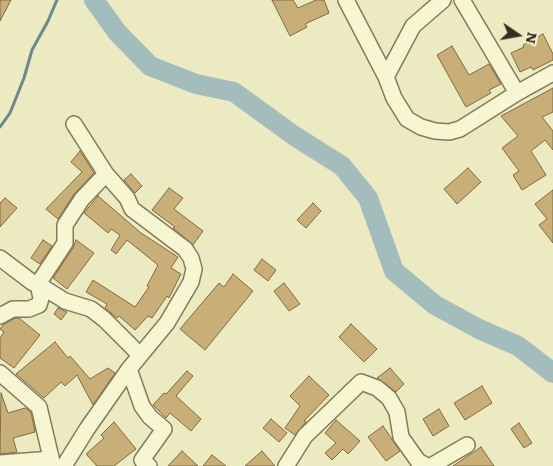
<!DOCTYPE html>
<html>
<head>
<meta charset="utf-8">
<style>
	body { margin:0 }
	#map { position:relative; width:553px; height:466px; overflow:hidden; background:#ebeac0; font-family:Literata,serif }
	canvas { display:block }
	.north { position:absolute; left:493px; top:10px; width:50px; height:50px; -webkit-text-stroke:4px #f3f2cf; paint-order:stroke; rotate:102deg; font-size:14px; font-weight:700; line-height:20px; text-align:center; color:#332e1d }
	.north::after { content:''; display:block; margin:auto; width:18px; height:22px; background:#332e1d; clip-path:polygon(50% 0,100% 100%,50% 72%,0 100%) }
</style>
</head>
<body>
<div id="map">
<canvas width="553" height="466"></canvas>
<div class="north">N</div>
</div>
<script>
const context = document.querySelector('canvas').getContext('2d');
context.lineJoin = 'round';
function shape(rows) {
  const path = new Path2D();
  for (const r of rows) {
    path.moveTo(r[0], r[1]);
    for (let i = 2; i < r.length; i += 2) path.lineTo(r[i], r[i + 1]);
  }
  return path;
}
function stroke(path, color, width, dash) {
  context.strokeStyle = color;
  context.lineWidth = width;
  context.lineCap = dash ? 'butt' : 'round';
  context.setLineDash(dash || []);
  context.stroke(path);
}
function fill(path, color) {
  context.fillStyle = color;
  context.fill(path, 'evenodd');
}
stroke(shape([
	[0,127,10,113,24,78,32,50,48,21,57,0]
]), '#6b8a8a', 3);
stroke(shape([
	[94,0,117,32,150,66,196,84,234,92,293,135,342,166,368,198,394,271,435,305,479,329,518,346,553,373]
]), '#a3bdbd', 20);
const building = shape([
	[0,0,11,0,0,21,0,0],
	[272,0,293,0,298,8,316,0,324,0,329,13,305,24,307,27,290,36,272,0],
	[543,34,553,54,553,60,533,70,531,67,520,72,511,53,524,47,523,45,543,34],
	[452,46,469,75,489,64,501,84,489,90,491,93,466,107,437,55,452,46],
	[553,88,553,112,542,117,553,131,553,150,545,140,531,151,546,175,522,190,513,175,519,171,502,148,518,136,501,116,553,88],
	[80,151,94,173,74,194,58,219,46,209,82,172,71,162,80,151],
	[468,168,481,182,457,204,444,189,468,168],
	[131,174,142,186,135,193,124,180,131,174],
	[169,188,183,198,174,209,203,231,193,245,173,228,175,227,152,210,169,188],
	[553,190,553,243,539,225,547,219,535,204,553,190],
	[98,196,141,233,178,257,171,268,181,274,169,298,167,296,152,318,148,316,135,330,119,316,117,318,105,308,107,304,86,292,93,280,135,307,149,287,147,286,158,265,127,240,116,254,111,250,120,235,111,229,108,233,84,213,98,196],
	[5,198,17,208,0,227,0,203,5,198],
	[313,203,321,211,306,228,297,220,313,203],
	[43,240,52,246,40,264,31,258,43,240],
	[76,240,94,253,67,289,53,278,73,248,76,240],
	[262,259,276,270,268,281,254,270,262,259],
	[233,274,253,291,205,350,180,329,219,283,224,287,233,274],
	[284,283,300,304,289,311,274,291,284,283],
	[58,308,67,312,61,320,54,314,58,308],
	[15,318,19,318,40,335,14,368,0,358,0,338,4,332,0,329,3,325,15,318],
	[351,324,377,349,364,362,339,337,351,324],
	[55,342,68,358,70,356,90,379,108,368,115,373,93,405,77,375,65,386,61,382,44,398,16,374,55,342],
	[390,368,404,384,396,392,377,378,390,368],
	[187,371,193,376,176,396,201,419,191,431,170,413,166,418,153,405,164,393,166,394,187,371],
	[309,376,329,395,304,421,306,422,295,435,285,428,300,406,290,396,309,376],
	[482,386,492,403,465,420,454,403,482,386],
	[1,393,8,413,25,408,31,412,35,432,13,438,17,452,0,454,1,393],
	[439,409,449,426,433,436,423,419,439,409],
	[271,419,287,433,279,442,263,428,271,419],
	[336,420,360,441,348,454,343,449,332,460,325,453,336,443,325,433,336,420],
	[114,422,136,449,114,466,97,466,86,454,104,438,101,435,114,422],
	[519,423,532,443,524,448,511,429,519,423],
	[383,426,400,451,386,461,368,437,383,426],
	[481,447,494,466,453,466,481,447],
	[182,451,198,466,168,466,182,451],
	[262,451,275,466,245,466,262,451],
	[212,455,226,466,203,466,212,455]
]);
fill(building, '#c8af77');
stroke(building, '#816b40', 1);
const minor = shape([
	[346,0,386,77,394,98,407,119,421,127,435,131,449,132,460,129,517,93,553,73],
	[462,0,517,93],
	[386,77,413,26,443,0],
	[0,258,33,283,38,284,65,301,91,309,104,319,140,355],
	[0,316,13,309,29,309,39,305,41,298,38,284,65,243,65,225,82,199,106,174],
	[129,369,142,406,150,417,164,429,142,460,149,466],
	[0,373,39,407,53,466],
	[0,463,51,459],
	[64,466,87,429,129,369,167,323,191,282,194,269,191,258,185,249,132,209,127,198,106,174,74,124],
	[286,466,305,436,361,382,377,388,389,398,397,412,401,437,418,461,427,466],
	[431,466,467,445]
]);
stroke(minor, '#837b59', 18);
stroke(minor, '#f7f6d2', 15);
</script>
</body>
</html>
